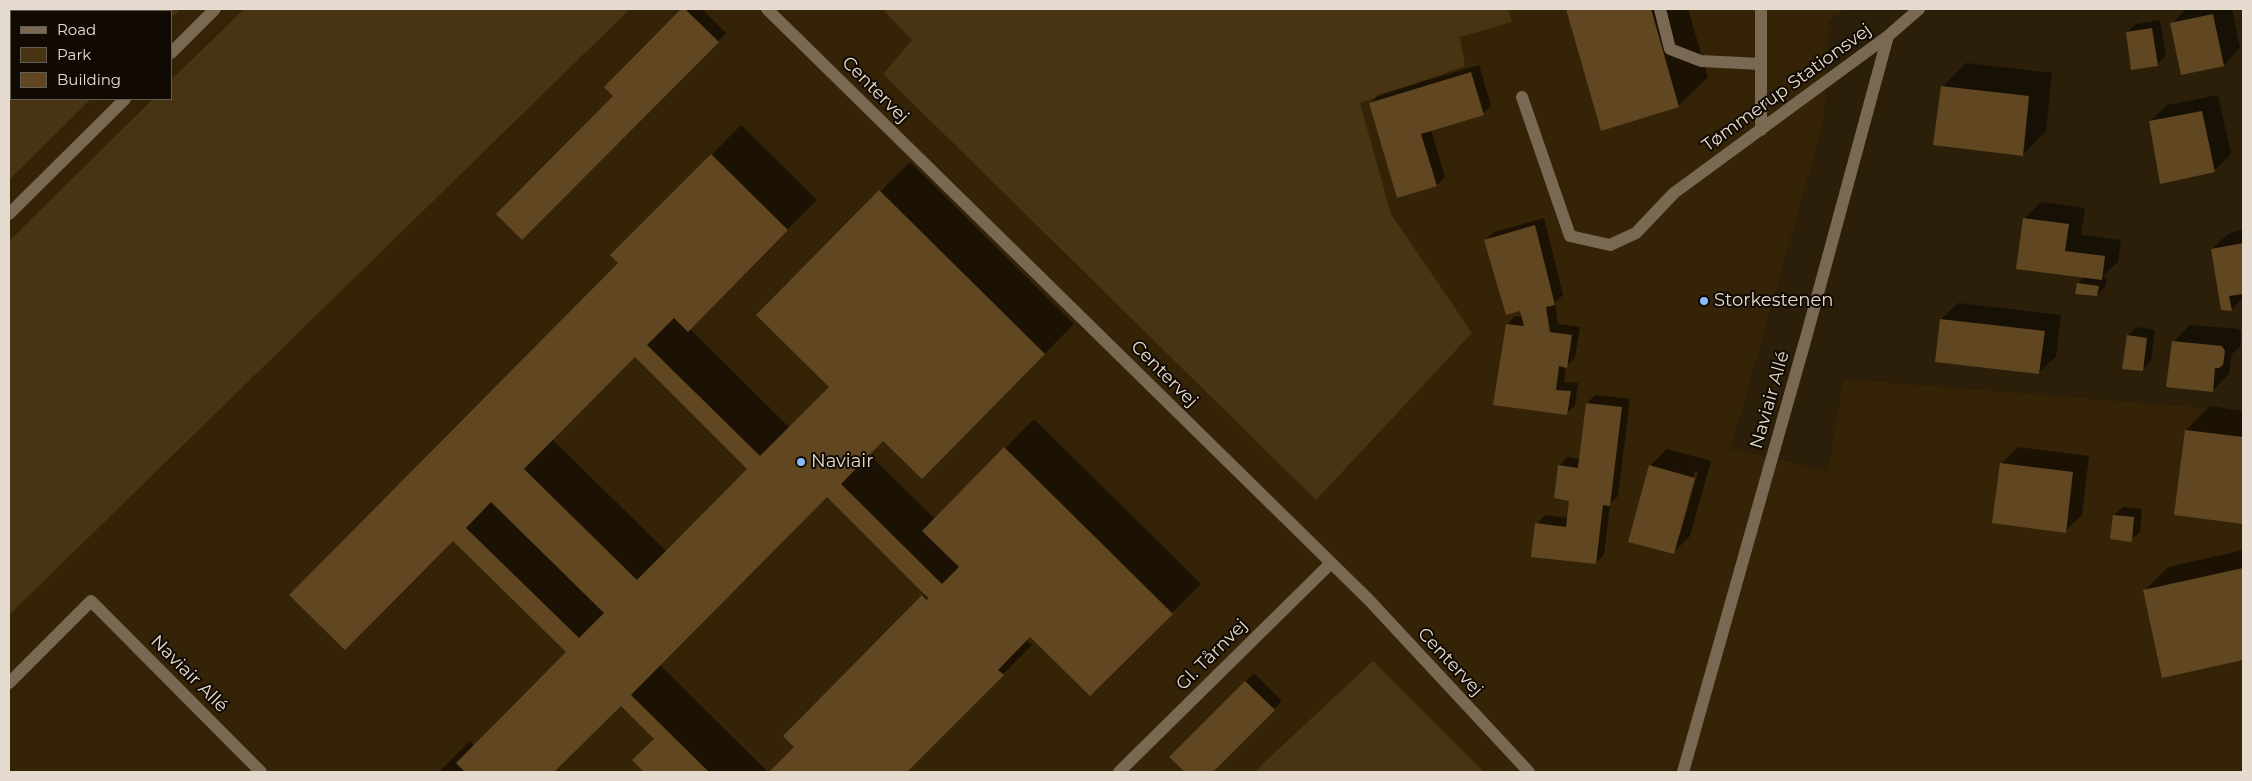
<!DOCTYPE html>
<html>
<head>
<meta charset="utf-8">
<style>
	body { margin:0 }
	#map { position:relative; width:2252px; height:781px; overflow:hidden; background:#2c1f09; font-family:Montserrat,sans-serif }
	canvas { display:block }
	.frame { position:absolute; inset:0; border:10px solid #e5dccf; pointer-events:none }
	.legend { position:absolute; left:10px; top:10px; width:162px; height:90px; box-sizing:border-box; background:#100a03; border:1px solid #655e55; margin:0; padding:6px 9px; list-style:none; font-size:15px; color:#e5dccf }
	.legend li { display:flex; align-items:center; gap:10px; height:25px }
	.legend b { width:25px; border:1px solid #655e55 }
</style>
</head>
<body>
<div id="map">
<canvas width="2252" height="781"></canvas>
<div class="frame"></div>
<ul class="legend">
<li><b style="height:6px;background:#7a6952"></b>Road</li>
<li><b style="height:14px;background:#483313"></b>Park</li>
<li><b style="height:14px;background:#604721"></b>Building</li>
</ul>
</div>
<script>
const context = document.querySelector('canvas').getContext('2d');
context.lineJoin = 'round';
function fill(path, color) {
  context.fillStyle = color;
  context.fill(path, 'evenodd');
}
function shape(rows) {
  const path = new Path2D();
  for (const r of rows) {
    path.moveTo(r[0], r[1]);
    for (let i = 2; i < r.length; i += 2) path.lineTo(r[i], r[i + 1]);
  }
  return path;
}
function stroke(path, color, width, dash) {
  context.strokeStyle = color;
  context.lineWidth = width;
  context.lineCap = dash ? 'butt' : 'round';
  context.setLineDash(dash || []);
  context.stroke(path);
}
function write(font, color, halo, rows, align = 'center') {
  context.font = font + ' Montserrat,sans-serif';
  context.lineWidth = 4;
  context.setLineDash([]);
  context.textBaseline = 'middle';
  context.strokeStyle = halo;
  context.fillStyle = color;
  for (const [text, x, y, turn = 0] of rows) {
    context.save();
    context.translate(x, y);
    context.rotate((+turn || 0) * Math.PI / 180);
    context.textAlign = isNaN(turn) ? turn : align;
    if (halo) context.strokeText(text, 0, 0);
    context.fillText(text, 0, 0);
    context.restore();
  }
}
fill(shape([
	[9,9,1845,9,1829,21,1824,120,1731,449,1828,471,1843,379,2243,411,2243,772,9,772],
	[11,11,171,11,171,99,11,99]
]), '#342306');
fill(shape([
	[9,9,181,9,171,18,171,11,11,11,11,99,91,99,9,180],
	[244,9,630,9,9,615,9,241,153,99,171,99,171,80],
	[882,9,1508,9,1512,22,1460,37,1465,66,1360,103,1391,214,1472,333,1316,500,883,74,912,40],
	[1373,661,1484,772,1254,772]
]), '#483313');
fill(shape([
	[683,9,702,9,726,33,522,239,615,96,605,87],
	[1567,9,1688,9,1708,77,1678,106,1602,130],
	[2186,9,2232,9,2240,48,2224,65,2172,24],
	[2160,20,2166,56,2157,64,2127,32,2136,24],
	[1966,63,2052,73,2046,131,2023,155,1942,87],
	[1479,65,1491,105,1483,114,1431,130,1445,177,1437,185,1398,196,1370,104,1378,95],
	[2218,95,2231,154,2214,171,2150,121,2167,105],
	[741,125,817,200,689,328,790,428,831,387,757,315,910,162,1074,324,922,477,883,439,869,454,935,519,1034,419,1201,584,1090,695,1030,636,1026,640,1032,645,906,772,771,772,796,747,785,736,925,593,827,496,660,665,768,772,646,772,634,760,656,739,621,704,553,772,439,772,470,741,474,746,567,652,453,539,620,263,612,255],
	[635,356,749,469,667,552,552,439],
	[2041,202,2085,208,2081,235,2121,240,2118,262,2102,277,2107,278,2105,287,2097,295,2078,283,2085,277,2024,219],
	[1544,218,1563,295,1555,303,1558,324,1580,327,1575,358,1566,366,1564,382,1578,383,1575,405,1567,413,1507,324,1515,316,1523,317,1485,240,1494,232],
	[2243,230,2243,298,2231,310,2212,249,2229,233],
	[1958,303,2061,315,2056,356,2039,373,1941,319],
	[2190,325,2239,329,2241,334,2240,347,2231,355,2229,374,2213,390,2173,342],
	[2137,327,2155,330,2151,361,2142,370,2128,335],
	[1595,395,1630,399,1618,496,1610,504,1604,555,1595,563,1537,524,1545,515,1568,518,1570,500,1559,466,1567,457,1580,459,1587,403],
	[2210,406,2243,411,2243,522,2176,514,2186,430],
	[2018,447,2089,456,2082,515,2065,531,2001,464],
	[1667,449,1711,461,1690,536,1673,553,1650,466],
	[1695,471,1698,472,1680,535,1678,535],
	[2123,507,2142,509,2140,532,2131,540,2111,537,2114,515],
	[2243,550,2243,659,2163,676,2144,591,2168,567],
	[1254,673,1282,701,1212,772,1186,772,1171,757]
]), '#0007');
fill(shape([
	[681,9,685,9,719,42,522,240,496,214,613,96,604,87],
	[1566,9,1651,9,1679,107,1601,131],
	[2213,14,2224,66,2181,75,2170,23],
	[2152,28,2158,66,2131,70,2126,32],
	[1471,72,1484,115,1421,134,1437,186,1397,198,1369,103],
	[1941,86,2029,96,2023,156,1933,145],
	[2202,111,2215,172,2160,184,2149,121],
	[711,154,788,230,688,332,674,318,647,345,760,456,829,387,756,315,879,190,1045,354,922,479,883,441,841,484,942,584,959,567,922,531,1004,447,1173,614,1090,696,1030,637,998,670,1004,675,907,772,769,772,794,747,783,736,922,595,927,600,928,598,827,497,631,695,709,772,644,772,632,760,654,739,621,706,554,772,465,772,456,763,566,652,453,541,345,650,289,595,618,263,610,255],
	[635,357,747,469,637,580,524,469],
	[491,502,604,613,579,638,466,528],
	[2023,218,2069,224,2065,251,2105,256,2102,280,2016,269],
	[1535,225,1555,305,1546,307,1550,332,1572,335,1567,368,1559,366,1556,390,1571,391,1567,415,1493,405,1506,324,1524,326,1520,311,1506,315,1484,240],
	[2243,243,2243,294,2229,296,2232,311,2221,310,2211,249],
	[2077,283,2099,286,2097,296,2075,294],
	[1940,319,2045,331,2039,374,1935,362],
	[2127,335,2147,338,2143,371,2122,369],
	[2172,341,2222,346,2225,351,2223,365,2219,368,2215,368,2213,392,2166,387],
	[1586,403,1622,407,1610,506,1603,505,1596,564,1531,557,1535,523,1566,527,1569,501,1554,498,1558,465,1578,468],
	[2185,430,2243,437,2243,524,2174,515],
	[2000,463,2073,472,2066,533,1992,523],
	[1649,465,1695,478,1674,554,1628,542],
	[2113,515,2134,517,2132,542,2110,539],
	[2243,568,2243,660,2162,678,2143,590],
	[1245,681,1275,710,1213,772,1185,772,1169,757]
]), '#604721');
stroke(shape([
	[767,9,1369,600,1529,772],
	[1660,9,1670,49,1701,61,1761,64],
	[1761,9,1761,130],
	[171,53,215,9],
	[1522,97,1570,236,1610,245,1636,233,1674,193,1888,36,1919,9],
	[9,214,125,99],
	[9,683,91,601,261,772],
	[1119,772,1331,563],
	[1683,772,1807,334,1888,36]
]), '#7a6952', 12);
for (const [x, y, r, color] of [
	[1704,301,5,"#89bafc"],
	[801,462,5,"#89bafc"]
]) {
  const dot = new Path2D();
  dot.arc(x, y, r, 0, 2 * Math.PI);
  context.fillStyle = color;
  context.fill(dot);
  stroke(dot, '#100a03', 2);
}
write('18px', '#e5dccf', '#100a03', [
	["Tømmerup Stationsvej",1787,88,-36],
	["Centervej",875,90,45],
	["Centervej",1164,374,45],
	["Naviair Allé",1770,400,-74],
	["Gl. Tårnvej",1212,655,-45],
	["Centervej",1450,662,47],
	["Naviair Allé",189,674,45]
]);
write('18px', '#e5dccf', '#100a03', [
	["Storkestenen",1714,301],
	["Naviair",811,462]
], 'left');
</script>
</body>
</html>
